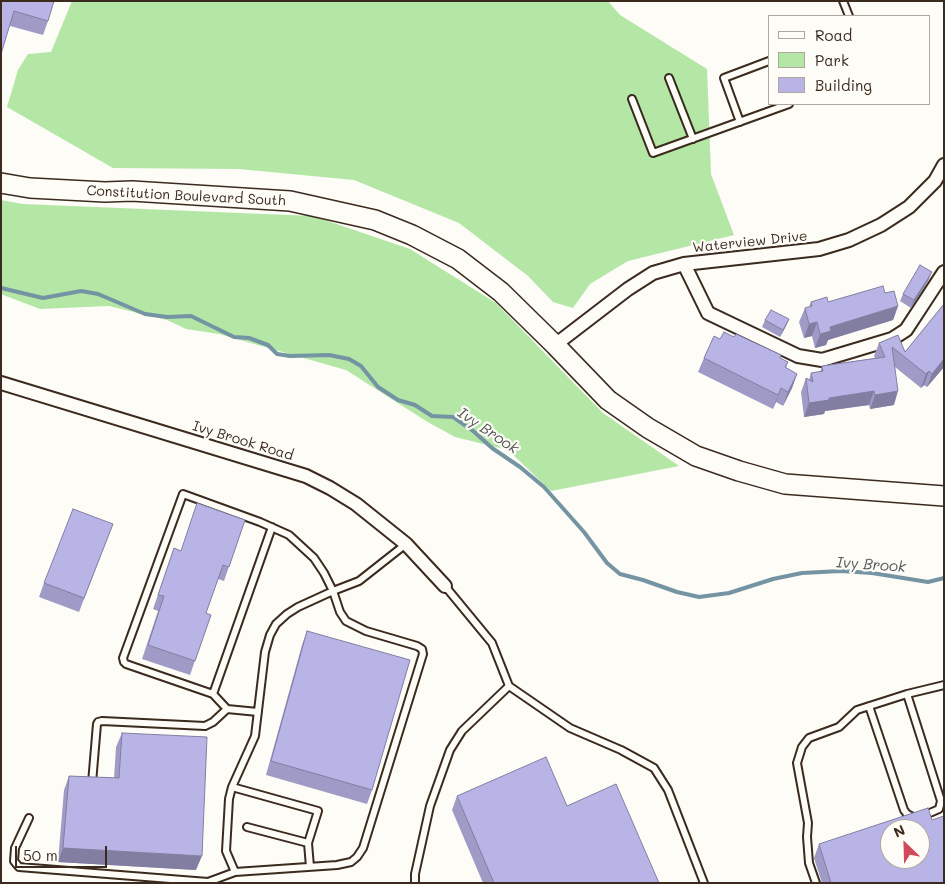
<!DOCTYPE html>
<html>
<head>
<meta charset="utf-8">
<style>
	body { margin:0 }
	#map { position:relative; width:945px; height:884px; overflow:hidden; background:#fdfcf7; font-family:Mali,sans-serif }
	canvas { display:block }
	.frame { position:absolute; inset:0; border:2px solid #3b2a1e; pointer-events:none }
	.legend { position:absolute; left:768px; top:15px; width:162px; height:90px; box-sizing:border-box; background:#fdfcf7; border:1px solid #afa8a0; margin:0; padding:6px 9px; list-style:none; font-size:15px; color:#3b2a1e }
	.legend li { display:flex; align-items:center; gap:10px; height:25px }
	.legend b { width:25px; border:1px solid #afa8a0 }
	.north { position:absolute; left:880px; top:819px; width:50px; height:50px; box-sizing:border-box; background:#fdfcf7; border:1px solid #afa8a0; border-radius:50%; rotate:336deg; font-size:14px; font-weight:700; line-height:20px; text-align:center; color:#3b2a1e }
	.north::after { content:''; display:block; margin:auto; width:18px; height:22px; background:#d1495b; clip-path:polygon(50% 0,100% 100%,50% 72%,0 100%) }
	.scale { position:absolute; left:15px; top:846px; width:92px; height:22px; box-sizing:border-box; border:2px solid #3b2a1e; border-top:0; padding-left:6px; font-size:15px; line-height:18px; white-space:nowrap; color:#3b2a1e; -webkit-text-stroke:4px #fdfcf7; paint-order:stroke }
</style>
</head>
<body>
<div id="map">
<canvas width="945" height="884"></canvas>
<div class="frame"></div>
<ul class="legend">
<li><b style="height:6px;background:#fdfcf7"></b>Road</li>
<li><b style="height:14px;background:#b4e6a6"></b>Park</li>
<li><b style="height:14px;background:#b9b4e6"></b>Building</li>
</ul>
<div class="north">N</div>
<div class="scale">50 m</div>
</div>
<script>
const context = document.querySelector('canvas').getContext('2d');
context.lineJoin = 'round';
function fill(path, color) {
  context.fillStyle = color;
  context.fill(path, 'evenodd');
}
function shape(rows) {
  const path = new Path2D();
  for (const r of rows) {
    path.moveTo(r[0], r[1]);
    for (let i = 2; i < r.length; i += 2) path.lineTo(r[i], r[i + 1]);
  }
  return path;
}
function stroke(path, color, width, dash) {
  context.strokeStyle = color;
  context.lineWidth = width;
  context.lineCap = dash ? 'butt' : 'round';
  context.setLineDash(dash || []);
  context.stroke(path);
}
function write(font, color, halo, rows, align = 'center') {
  context.font = font + ' Mali,sans-serif';
  context.lineWidth = 4.5;
  context.setLineDash([]);
  context.textBaseline = 'middle';
  context.strokeStyle = halo;
  context.fillStyle = color;
  for (const [text, x, y, turn = 0] of rows) {
    context.save();
    context.translate(x, y);
    context.rotate((+turn || 0) * Math.PI / 180);
    context.textAlign = isNaN(turn) ? turn : align;
    if (halo) context.strokeText(text, 0, 0);
    context.fillText(text, 0, 0);
    context.restore();
  }
}
fill(shape([
	[72,1,608,1,620,15,707,69,711,174,734,235,628,261,590,284,573,308,553,302,528,276,459,223,354,180,239,169,113,168,7,107,18,70,28,54,51,52],
	[1,200,23,204,313,216,410,249,496,303,603,413,679,466,551,491,508,450,455,437,426,421,346,370,219,334,186,329,167,320,109,306,40,309,6,296,1,294]
]), '#b4e6a6');
stroke(shape([
	[1,288,43,298,81,291,98,294,145,314,167,317,191,316,234,337,249,338,268,345,277,354,290,356,329,355,349,359,361,366,378,387,398,400,415,405,432,416,453,417,472,430,492,448,520,467,544,487,584,532,607,563,620,574,643,580,677,592,699,597,729,593,773,579,802,573,841,571,872,573,928,582,944,578]
]), '#7594a3', 4);
const service = shape([
	[843,1,849,16],
	[669,78,693,139],
	[632,99,653,153,789,104],
	[740,122,724,78,769,61],
	[445,586,492,643,509,686,570,728,621,750,654,768,668,790,704,883],
	[213,694,272,527],
	[907,694,941,801,939,809,923,816],
	[869,706,904,810,907,814,913,817],
	[258,712,227,709,213,694,126,664,124,662,123,658,183,494,260,522,289,535,314,558,324,573,333,591,340,612,346,621,366,631,417,646,422,649,423,654,363,848,357,857,351,862,337,865,235,872,226,851,229,799,232,787,255,736,265,652,270,635,276,624,287,614,298,607,333,591,359,581,406,544],
	[92,783,97,724,98,722,102,721,205,726,213,722,227,709],
	[232,787,318,811,308,843,310,867],
	[29,818,15,848,14,861,19,867,208,882,235,872],
	[247,827,308,843],
	[415,883,415,874,430,806,450,750,462,731,509,686],
	[816,883,809,863,807,837,808,823,797,763,802,747,809,738,839,727,857,710,907,694,944,685]
]);
const minor = shape([
	[684,264,708,313,798,356,822,360,892,339,906,330,944,272],
	[555,345,628,289,653,273,684,264,819,249,849,240,881,225,909,207,935,181,944,165],
	[1,383,306,476,330,488,356,504,406,544,445,586]
]);
const secondary = shape([
	[1,183,30,188,105,192,132,191,290,201,375,220,412,235,458,259,501,292,555,345,608,400,648,428,696,456,739,471,785,484,944,496]
]);
stroke(service, '#3b2a1e', 10);
stroke(minor, '#3b2a1e', 16);
stroke(secondary, '#3b2a1e', 22);
stroke(service, '#fdfcf7', 6);
stroke(minor, '#fdfcf7', 12);
stroke(secondary, '#fdfcf7', 19);
fill(shape([
	[1,1,48,21,43,35,10,26],
	[929,279,911,308,900,301,903,294],
	[885,293,898,306,893,320,828,340,826,345,815,348,812,336,804,338,799,322,805,308,809,307,811,302,828,302],
	[944,304,944,367,927,387,924,385,921,388,895,367,894,405,870,409,869,405,825,411,824,414,804,417,801,392,806,378,809,380,811,373,820,372,822,366,875,358,874,356,879,343,905,352],
	[789,319,786,326,780,337,762,327,765,320],
	[734,337,788,362,786,368,797,374,792,388,783,406,776,402,773,409,698,372,704,358,720,339],
	[245,520,224,581,218,579,206,613,211,615,190,675,142,659,158,611,153,609,174,548,181,551],
	[113,524,79,612,39,597,44,583],
	[307,631,372,790,367,804,266,775,302,645],
	[122,733,196,870,58,862,64,790,69,776,114,778,116,747],
	[457,796,567,806,659,883,483,883,452,810],
	[932,820,944,883,822,883,814,858,819,844]
]), '#9f9bc6');
fill(shape([
	[932,272,929,279,911,308,914,300],
	[898,306,893,320,828,340,826,345,815,348,820,334,830,327],
	[789,319,786,326,780,337,783,330],
	[817,322,812,336,804,338,809,324],
	[944,359,944,367,927,387,932,374],
	[929,371,924,385,921,388,926,374],
	[797,374,792,388,783,406,788,392],
	[781,388,776,402,773,409,778,395],
	[874,391,869,405,825,411,824,414,804,417,809,403,829,398],
	[898,391,894,405,870,409,875,395],
	[63,848,202,856,196,870,58,862]
]), '#827ea1');
const building = shape([
	[1,1,54,1,48,21,14,11,1,54,1,1],
	[920,265,932,272,914,300,903,294,920,265],
	[883,286,885,293,894,291,898,306,830,327,831,331,820,334,817,322,809,324,805,308,812,306,811,302,827,297,828,302,883,286],
	[944,304,944,359,932,374,929,371,926,374,892,347,898,391,875,395,874,391,829,398,829,400,809,403,806,378,813,382,811,373,823,371,822,366,885,357,879,343,898,335,905,352,944,304],
	[771,310,789,319,783,330,765,320,771,310],
	[724,332,734,337,736,334,781,355,780,358,788,362,785,367,797,374,788,392,781,388,778,395,704,358,714,336,720,339,724,332],
	[197,503,245,520,229,567,223,565,206,613,211,615,195,661,148,645,164,596,158,595,174,548,181,551,197,503],
	[73,509,113,524,84,598,44,583,73,509],
	[307,631,410,660,372,790,271,761,307,631],
	[122,733,207,737,202,856,63,848,69,776,119,778,122,733],
	[546,757,567,806,616,784,659,883,494,883,457,796,546,757],
	[928,808,932,820,944,816,944,883,831,883,819,844,928,808],
	[890,829,920,829,920,859,890,859,890,829]
]);
fill(building, '#b9b4e6');
stroke(building, '#827ea1', 1);
write('14px', '#3b2a1e', '#fdfcf7', [
	["Constitution Boulevard South",186,196,3],
	["Waterview Drive",750,242,-6],
	["Ivy Brook Road",243,441,17]
]);
write('italic 15px', '#535656', '#fdfcf7', [
	["Ivy Brook",488,431,34],
	["Ivy Brook",871,565,4]
]);
</script>
</body>
</html>
